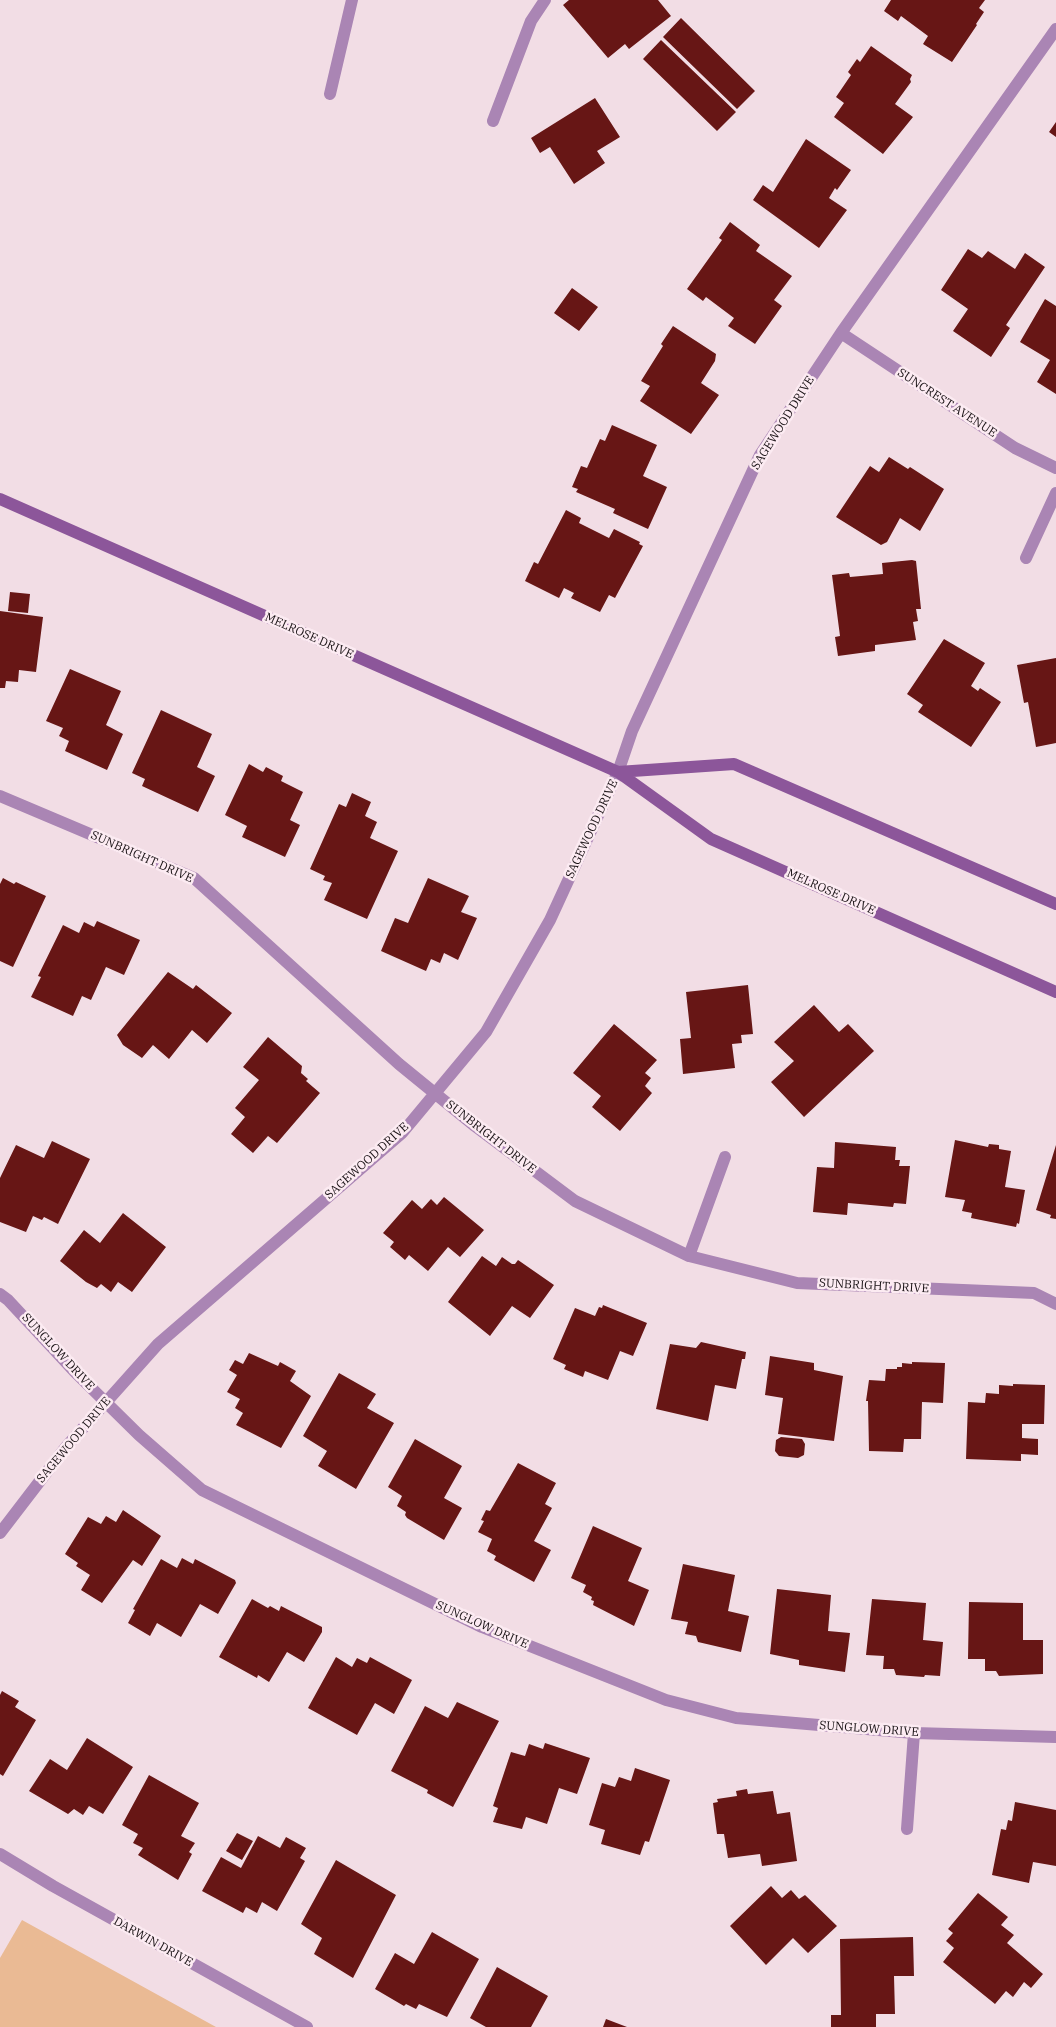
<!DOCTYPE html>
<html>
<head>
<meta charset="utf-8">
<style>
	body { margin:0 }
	canvas { display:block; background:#f2dde5 }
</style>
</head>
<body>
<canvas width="1056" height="2027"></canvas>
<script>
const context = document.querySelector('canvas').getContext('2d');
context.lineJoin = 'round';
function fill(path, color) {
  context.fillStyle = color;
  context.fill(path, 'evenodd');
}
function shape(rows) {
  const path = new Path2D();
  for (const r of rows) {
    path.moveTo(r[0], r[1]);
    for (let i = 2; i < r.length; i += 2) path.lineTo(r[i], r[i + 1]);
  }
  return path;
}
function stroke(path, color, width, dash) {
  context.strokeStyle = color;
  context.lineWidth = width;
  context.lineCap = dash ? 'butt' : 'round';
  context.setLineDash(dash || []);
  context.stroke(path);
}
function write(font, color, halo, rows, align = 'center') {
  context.font = font + ' "IBM Plex Serif",serif';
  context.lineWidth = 5;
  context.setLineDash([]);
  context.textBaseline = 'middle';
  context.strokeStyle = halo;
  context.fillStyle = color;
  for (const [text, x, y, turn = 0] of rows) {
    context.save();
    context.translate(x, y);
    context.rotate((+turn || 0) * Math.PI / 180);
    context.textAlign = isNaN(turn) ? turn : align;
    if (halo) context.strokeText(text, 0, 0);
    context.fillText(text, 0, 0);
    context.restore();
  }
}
fill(shape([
	[22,1920,216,2027,0,2027,0,1958]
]), '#eaba94');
fill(shape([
	[569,0,658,0,671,16,629,49,625,44,608,58,563,5],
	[891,0,985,0,979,8,984,12,976,24,977,25,952,62,923,44,928,36,901,16,898,21,884,11],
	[681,18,755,91,737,109,663,37],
	[661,40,736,112,717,131,643,59],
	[871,46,912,75,910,79,911,82,895,104,913,117,883,154,834,117,844,103,836,97,851,75,848,72,857,59,860,62],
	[595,98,620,137,597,151,605,163,574,184,550,147,540,153,531,138],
	[1056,122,1056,137,1049,132],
	[806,139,851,170,837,190,835,188,829,198,847,210,819,248,753,200,763,185,773,192],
	[730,222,760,245,756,251,792,276,774,300,782,306,755,344,728,326,734,318,706,297,703,301,687,289,722,240,719,238],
	[968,249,982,258,988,251,1015,269,1025,253,1045,267,1006,325,1010,328,991,357,953,331,968,309,941,290],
	[572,288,598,307,579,331,554,313],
	[1045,299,1056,306,1056,394,1037,382,1050,360,1020,342],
	[673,326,716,354,715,361,701,383,719,395,691,434,640,401,650,386,641,381,663,346,661,344],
	[612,425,657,445,643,476,667,487,648,529,613,513,615,509,576,492,578,489,572,487,581,466,587,468,600,439,605,441],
	[889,457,908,469,910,467,944,489,920,531,900,518,887,542,881,545,836,517,870,466,879,472],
	[566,510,581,518,579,523,609,538,614,529,640,542,639,544,643,546,615,598,609,595,600,612,571,598,574,593,564,588,559,598,525,581,534,562,538,564],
	[912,560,916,561,921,609,916,609,918,621,913,622,916,640,875,645,875,651,838,656,835,637,840,636,832,575,849,573,850,577,883,574,882,563],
	[10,592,30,594,28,613,8,611],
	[0,611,43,617,36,672,19,670,18,682,6,681,5,688,0,688],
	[944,639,985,663,971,686,978,691,980,688,1001,702,971,747,918,712,923,705,907,694],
	[1056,658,1056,743,1036,747,1028,702,1024,703,1017,665],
	[70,669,121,691,106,725,123,734,107,770,65,751,69,741,59,736,63,728,46,721],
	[161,710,212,734,197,767,215,776,198,812,142,786,145,779,132,773],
	[249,764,263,772,266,767,283,776,281,781,303,792,290,820,300,825,285,857,242,837,247,826,225,815],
	[352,793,371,802,365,816,377,822,370,838,398,851,367,919,324,900,332,883,323,880,325,876,310,869,339,804,346,807],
	[3,878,14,884,16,882,46,896,13,967,0,961,0,884],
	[428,878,469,896,461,912,477,918,458,960,444,953,440,963,431,959,426,971,381,951,395,918,408,923],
	[97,921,140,940,124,975,106,967,91,1000,82,996,73,1016,31,997,41,977,38,976,63,925,79,933,84,922,94,927],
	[168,972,193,989,196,985,232,1013,207,1043,192,1030,169,1059,153,1045,142,1058,123,1045,117,1035],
	[748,985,753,1034,741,1035,742,1043,732,1044,735,1068,683,1074,680,1039,691,1038,686,992],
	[814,1005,839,1032,848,1024,874,1051,804,1117,771,1082,794,1061,774,1042],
	[614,1024,657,1060,645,1073,651,1078,645,1086,652,1093,620,1131,592,1107,601,1096,573,1073],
	[268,1037,302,1066,301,1073,308,1079,306,1081,320,1093,277,1143,268,1136,253,1153,231,1134,245,1117,235,1108,259,1080,243,1067],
	[955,1140,988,1147,989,1144,999,1145,999,1149,1011,1151,1005,1187,1025,1190,1019,1224,1017,1223,1016,1227,971,1218,972,1213,962,1211,965,1200,945,1197],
	[52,1141,90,1159,58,1224,44,1217,42,1220,33,1216,26,1232,0,1222,0,1178,16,1145,44,1158],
	[835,1142,896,1147,895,1160,900,1160,899,1166,910,1166,906,1204,894,1203,893,1207,848,1203,847,1215,813,1212,817,1167,834,1168],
	[1056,1145,1056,1219,1050,1218,1051,1215,1036,1210],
	[444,1197,484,1230,460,1257,448,1247,428,1271,409,1255,405,1260,390,1247,394,1242,383,1233,412,1200,422,1209,431,1199,437,1205],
	[123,1213,166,1247,132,1292,118,1282,111,1292,101,1284,97,1288,86,1282,60,1261,84,1230,100,1243],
	[482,1256,496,1266,502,1257,512,1264,515,1264,518,1260,554,1285,530,1318,512,1306,490,1336,448,1302],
	[603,1305,647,1323,633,1356,620,1351,608,1380,585,1371,583,1377,564,1369,566,1365,553,1359,575,1308,595,1316,599,1307,602,1308],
	[701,1342,746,1352,745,1359,742,1359,736,1389,715,1385,708,1421,656,1409,670,1344,696,1348],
	[249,1353,278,1366,280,1362,296,1371,290,1381,311,1396,281,1448,236,1425,243,1413,235,1408,240,1399,227,1392,237,1375,229,1370,235,1360,243,1364],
	[770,1356,814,1363,814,1370,843,1376,834,1441,778,1434,783,1398,765,1395],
	[912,1362,945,1363,943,1403,922,1402,921,1439,904,1439,903,1452,869,1451,868,1401,866,1401,869,1380,885,1381,886,1369,897,1369,897,1367,902,1367,902,1363,912,1364],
	[339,1373,376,1394,367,1408,394,1423,356,1489,318,1466,327,1451,303,1436],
	[1013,1384,1045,1385,1044,1424,1022,1424,1022,1438,1038,1439,1038,1455,1021,1454,1021,1461,966,1459,968,1402,985,1403,986,1393,999,1394,999,1385,1013,1386],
	[781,1437,802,1439,805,1444,804,1455,798,1458,779,1456,775,1451,776,1440],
	[415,1439,462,1466,444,1498,462,1508,444,1540,407,1518,405,1515,406,1512,397,1506,402,1496,388,1487],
	[518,1463,556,1483,545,1504,552,1508,534,1541,551,1550,534,1582,494,1560,496,1556,487,1551,492,1539,478,1532,484,1521,481,1520,486,1510,490,1511],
	[123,1510,161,1536,142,1566,133,1560,102,1603,81,1590,90,1575,76,1566,78,1563,65,1554,88,1517,101,1524,106,1516,116,1522],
	[593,1526,642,1548,628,1581,649,1590,634,1626,593,1605,594,1601,591,1600,592,1597,583,1592,586,1585,571,1578],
	[182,1558,193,1564,195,1559,235,1580,236,1583,218,1614,200,1604,181,1637,157,1623,150,1636,128,1623,135,1610,133,1609,161,1559,177,1568],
	[683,1564,735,1575,728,1611,749,1616,741,1652,698,1642,696,1636,685,1634,688,1622,671,1619],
	[777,1589,831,1595,828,1631,850,1633,845,1672,799,1665,799,1660,770,1654],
	[252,1599,268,1608,270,1606,279,1611,281,1606,322,1627,322,1632,304,1662,287,1652,269,1682,258,1675,257,1678,219,1657],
	[872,1599,926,1603,923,1640,943,1642,940,1676,925,1675,924,1677,896,1675,894,1669,883,1669,884,1656,866,1655],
	[969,1602,1023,1603,1023,1640,1043,1640,1043,1674,999,1676,996,1671,985,1671,985,1659,968,1659],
	[336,1657,352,1667,357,1658,367,1663,370,1657,412,1680,394,1714,375,1703,357,1735,308,1708],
	[2,1691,19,1701,15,1707,36,1720,3,1776,0,1774,0,1695],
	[457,1702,499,1721,453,1807,427,1793,428,1790,391,1771,425,1706,448,1718],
	[87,1738,133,1767,103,1814,89,1806,83,1815,74,1809,68,1814,29,1791,50,1759,67,1770],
	[545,1743,590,1758,577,1794,559,1788,547,1824,526,1817,522,1829,493,1822,498,1808,493,1806,511,1752,525,1756,529,1744,543,1749],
	[635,1768,670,1780,649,1842,645,1841,640,1855,601,1844,605,1830,589,1825,602,1783,615,1787,619,1777,631,1781],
	[149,1775,199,1803,181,1836,195,1843,189,1852,192,1854,178,1880,138,1855,143,1848,133,1843,138,1834,122,1825],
	[747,1789,748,1794,773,1791,777,1814,790,1812,797,1861,762,1866,760,1854,728,1858,724,1834,717,1834,713,1803,718,1802,717,1799,737,1796,736,1791],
	[1015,1802,1056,1810,1056,1866,1033,1862,1029,1883,992,1875,1001,1829,1006,1830,1008,1820,1012,1821],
	[237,1833,253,1841,242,1860,226,1851],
	[258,1836,280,1848,286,1837,306,1848,300,1858,305,1861,277,1911,262,1902,257,1913,246,1907,243,1913,202,1891,221,1857,241,1868],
	[336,1860,396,1895,353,1978,314,1954,322,1938,301,1924],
	[771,1886,782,1898,791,1890,799,1899,805,1895,837,1926,808,1953,793,1938,766,1965,730,1926],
	[978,1893,1008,1917,1001,1925,1014,1935,1007,1943,1043,1974,1031,1988,1024,1982,1013,1997,1006,1991,995,2004,943,1962,954,1948,946,1941,953,1933,948,1929],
	[432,1932,479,1959,447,2017,419,2004,416,2009,406,2004,404,2006,375,1989,395,1953,414,1964],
	[913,1937,914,1976,894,1976,895,2014,876,2014,876,2027,831,2027,831,2015,841,2015,840,1939],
	[497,1967,548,1996,531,2027,486,2027,470,2018],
	[606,2019,627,2027,603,2027]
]), '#671615');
stroke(shape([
	[330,94,352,0],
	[493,121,531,21,545,0]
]), '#aa85b4', 12);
stroke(shape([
	[841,333,1015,448,1056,468],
	[1026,558,1056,493],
	[0,796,194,878,399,1064,475,1126,575,1201,689,1256,797,1283,1034,1293,1056,1304],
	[689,1256,725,1157],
	[0,1294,8,1300,74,1371,139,1435,202,1490,482,1627,666,1700,736,1718,914,1733,1056,1737],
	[0,1533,66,1447,158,1344,402,1133,486,1032,550,920,618,772,632,731,760,455,841,333,1056,29],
	[907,1829,914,1733]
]), '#aa85b4', 12);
stroke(shape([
	[0,1854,53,1886,307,2027]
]), '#aa85b4', 12);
stroke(shape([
	[0,499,618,772,711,839,1056,992],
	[618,772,734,764,1056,904]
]), '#8c569a', 12);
write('12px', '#181114', '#fcebf2', [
	["SUNCREST AVENUE",947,403,33],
	["SAGEWOOD DRIVE",783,423,-58],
	["MELROSE DRIVE",309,636,24],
	["SAGEWOOD DRIVE",592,829,-65],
	["SUNBRIGHT DRIVE",142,857,24],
	["MELROSE DRIVE",831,892,24],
	["SUNBRIGHT DRIVE",491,1137,38],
	["SAGEWOOD DRIVE",367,1161,-42],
	["SUNBRIGHT DRIVE",874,1286,3],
	["SUNGLOW DRIVE",58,1352,47],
	["SAGEWOOD DRIVE",74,1440,-50],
	["SUNGLOW DRIVE",482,1625,24],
	["SUNGLOW DRIVE",869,1729,4],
	["DARWIN DRIVE",153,1942,29]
]);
</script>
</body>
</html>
